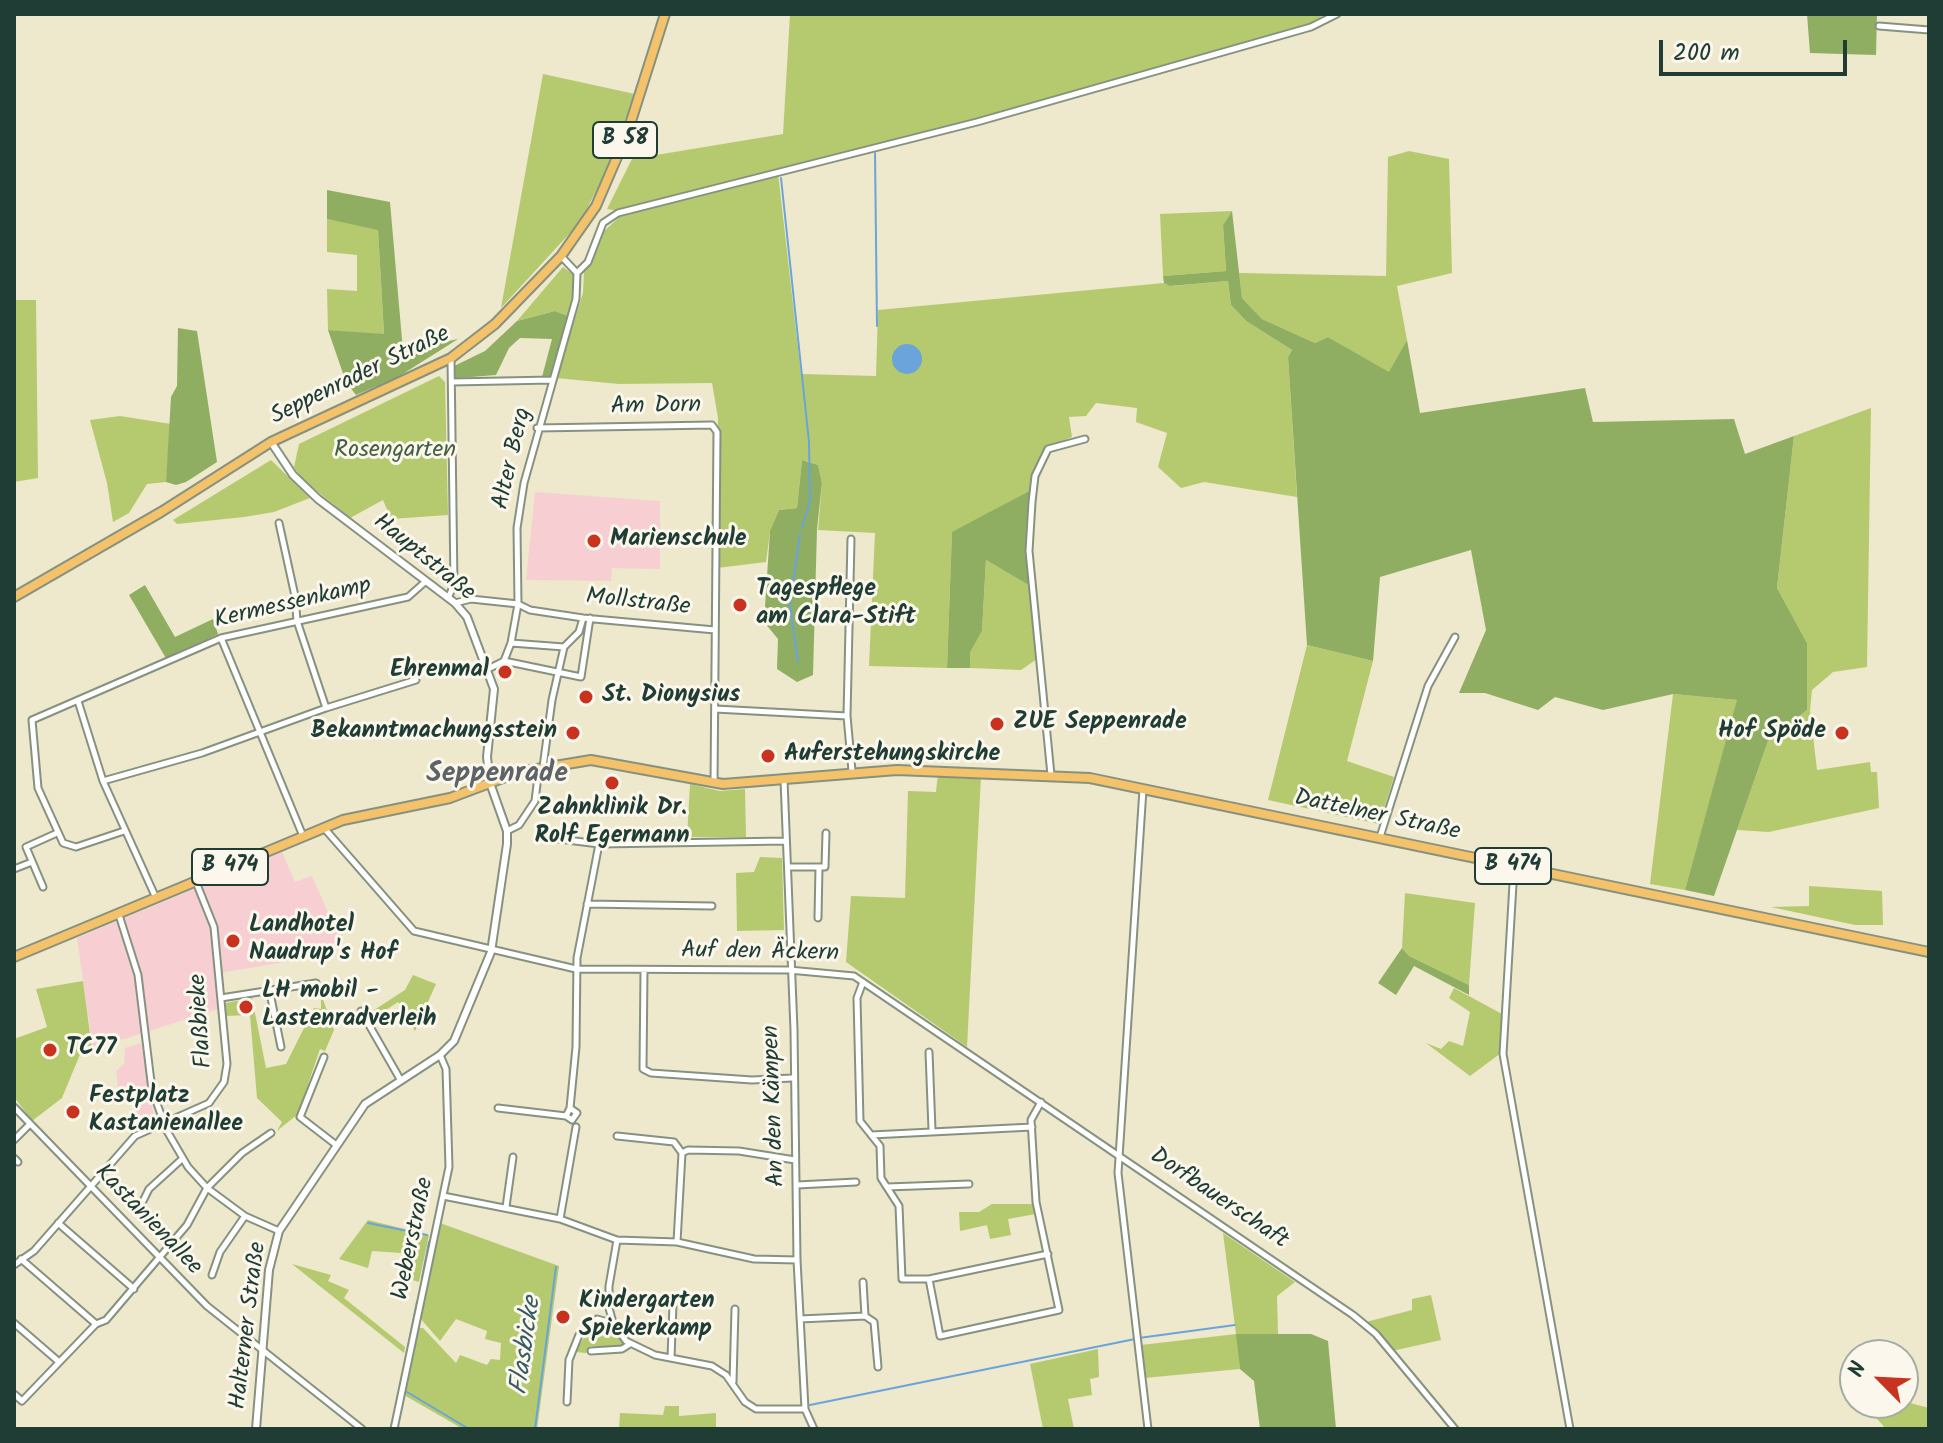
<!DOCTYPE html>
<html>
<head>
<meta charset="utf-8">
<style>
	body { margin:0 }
	#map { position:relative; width:1943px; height:1443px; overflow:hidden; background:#eee8cc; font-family:Kalam,sans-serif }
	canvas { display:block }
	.frame { position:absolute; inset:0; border:16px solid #1f3d34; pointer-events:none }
	.north { position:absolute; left:1839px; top:1339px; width:80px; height:80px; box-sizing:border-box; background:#fbf7ec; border:2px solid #a3ada2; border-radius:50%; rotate:294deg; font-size:22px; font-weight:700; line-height:32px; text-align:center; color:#1f3d34 }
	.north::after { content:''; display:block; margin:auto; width:28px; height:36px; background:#c8321e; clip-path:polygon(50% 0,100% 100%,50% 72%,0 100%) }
	.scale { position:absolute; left:1659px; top:40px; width:188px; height:36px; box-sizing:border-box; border:4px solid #1f3d34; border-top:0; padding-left:10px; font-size:24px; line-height:28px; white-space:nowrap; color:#1f3d34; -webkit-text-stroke:6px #fbf7ec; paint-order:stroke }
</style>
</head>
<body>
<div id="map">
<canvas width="1943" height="1443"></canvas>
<div class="frame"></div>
<div class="north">N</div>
<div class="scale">200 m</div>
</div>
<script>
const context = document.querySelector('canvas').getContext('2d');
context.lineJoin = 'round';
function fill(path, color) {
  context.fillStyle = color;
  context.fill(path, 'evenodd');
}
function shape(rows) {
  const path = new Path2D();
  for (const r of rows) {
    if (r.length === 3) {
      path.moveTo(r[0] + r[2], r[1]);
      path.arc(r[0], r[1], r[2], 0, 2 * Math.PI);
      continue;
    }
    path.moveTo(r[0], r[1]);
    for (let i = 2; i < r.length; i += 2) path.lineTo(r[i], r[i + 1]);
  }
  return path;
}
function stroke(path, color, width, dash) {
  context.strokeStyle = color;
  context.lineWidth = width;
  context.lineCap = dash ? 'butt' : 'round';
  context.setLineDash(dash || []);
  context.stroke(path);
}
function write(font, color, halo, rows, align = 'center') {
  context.font = font + ' Kalam,sans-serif';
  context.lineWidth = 6;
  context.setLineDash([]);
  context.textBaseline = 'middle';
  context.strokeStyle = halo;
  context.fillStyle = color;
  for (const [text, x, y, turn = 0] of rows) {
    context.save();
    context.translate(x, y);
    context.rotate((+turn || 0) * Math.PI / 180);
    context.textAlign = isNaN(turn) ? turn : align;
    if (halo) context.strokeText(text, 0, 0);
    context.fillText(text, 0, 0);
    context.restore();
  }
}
fill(shape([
	[535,492,660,501,660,569,612,568,611,581,526,580],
	[282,852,295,882,312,876,333,924,343,935,320,956,214,974,218,1009,93,1049,77,938],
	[141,1043,154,1117,141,1126,133,1104,120,1102,116,1071,124,1064,125,1048]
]), '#f7cfd3');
fill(shape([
	[790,14,1324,14,1311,25,977,121,778,173,801,374,876,376,878,310,1164,283,1171,286,1228,281,1231,305,1246,321,1292,350,1288,357,1297,497,1204,482,1181,488,1158,467,1167,433,1136,422,1137,408,1096,403,1086,416,1069,417,1072,437,1047,448,1037,463,1031,490,952,533,947,668,869,666,875,533,818,530,822,483,818,465,802,460,797,508,779,510,770,532,766,562,717,568,718,418,712,383,619,384,556,378,583,293,584,272,602,233,625,212,607,209,632,159,783,134],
	[543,74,635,94,608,168,580,222,501,308],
	[1409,151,1449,159,1452,273,1397,286,1407,340,1390,373,1328,337,1315,343,1262,319,1242,298,1239,273,1386,276,1388,157],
	[1232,211,1223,225,1226,271,1163,276,1160,214],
	[327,219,378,229,384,335,328,330,327,289,357,291,357,255,327,252],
	[563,267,574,275,575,295,568,316,555,311,517,321],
	[14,300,36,300,38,478,14,482],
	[439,376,445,382,448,515,391,519,383,500,350,518,302,479,294,467,299,444],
	[1871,408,1867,667,1833,672,1812,690,1810,711,1817,770,1870,762,1871,772,1877,772,1879,808,1769,832,1737,830,1768,741,1807,710,1807,643,1777,588,1794,436],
	[120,416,171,424,166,482,147,484,129,513,113,522,107,483,90,420],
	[271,460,310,498,274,512,244,517,177,524,173,520],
	[986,560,1030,586,1037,659,1021,670,970,668,970,653,982,631],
	[1307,645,1373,661,1347,761,1394,777,1379,824,1268,800],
	[1673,694,1738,700,1685,890,1650,884],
	[938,774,981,776,967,1047,846,962,851,896,905,898,908,791,936,792],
	[690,784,720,791,745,789,746,837,687,837],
	[760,857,782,858,784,930,737,931,736,873,754,872],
	[1809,886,1882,891,1883,925,1855,925,1771,907,1809,906],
	[1405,893,1475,903,1469,985,1409,956,1402,948],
	[413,975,436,984,415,1031,398,1002,374,1018,371,1012,405,990],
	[83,981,92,1049,81,1052,62,1098,32,1121,14,1097,14,1039,47,1027,36,989],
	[1454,988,1502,1014,1501,1053,1470,1076,1426,1043,1441,1049,1449,1041,1463,1046,1470,1012,1449,998],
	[321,994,334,1030,325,1051,320,1049,298,1114,277,1131,282,1122,257,1098,250,1015,226,1016,226,1003,252,998,266,1068,286,1064,314,1008,321,1009],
	[992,1204,1034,1204,1036,1214,1008,1219,1011,1235,990,1239,987,1225,960,1231,959,1212,979,1212],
	[368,1220,429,1235,419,1282,403,1277,407,1262,401,1253,372,1251,368,1268,339,1259],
	[440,1223,559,1266,537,1429,463,1429,404,1395,418,1328,423,1328,456,1363,460,1355,487,1365,491,1359,500,1360,501,1343,485,1339,487,1331,456,1319,440,1341,420,1318],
	[1223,1233,1295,1282,1277,1296,1278,1334,1237,1335,1240,1369,1144,1378,1141,1345,1236,1334],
	[292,1264,331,1275,328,1281,349,1290,344,1298,405,1347,404,1353],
	[1431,1295,1441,1340,1392,1351,1366,1322,1412,1310,1412,1299],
	[604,1322,624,1343,620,1347,590,1346,586,1353,575,1352,591,1326],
	[1098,1349,1099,1377,1090,1379,1092,1395,1068,1399,1074,1429,1043,1429,1030,1364],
	[1903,1401,1929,1408,1929,1429,1886,1429,1872,1413,1883,1403],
	[665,1406,679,1406,679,1416,716,1413,716,1429,619,1429,620,1413,663,1415]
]), '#b5ca6e');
fill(shape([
	[1807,14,1877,14,1876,55,1810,53],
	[327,190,390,202,403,351,458,339,398,377,356,395,346,382,328,330,384,334,378,230,327,219],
	[1232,211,1242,298,1262,319,1315,343,1328,337,1389,372,1407,340,1420,413,1585,388,1593,422,1734,419,1745,454,1794,436,1777,588,1807,643,1807,710,1768,741,1714,896,1685,890,1737,700,1673,694,1603,710,1555,697,1538,710,1485,693,1459,693,1486,630,1471,550,1380,577,1373,661,1307,645,1288,357,1292,350,1246,321,1231,305,1228,281,1170,286,1164,283,1163,276,1226,271,1223,225],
	[555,311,568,316,550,377,542,377,552,339,520,338,509,348,496,375,447,379,448,369,485,351,517,321],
	[178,328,197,331,217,462,186,482,176,485,166,482,171,397,177,386],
	[802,460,818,465,822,483,817,529,813,675,797,682,777,669,778,639,764,622,770,531,779,510,797,508],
	[1031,490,1030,586,986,560,982,631,970,653,970,668,947,668,952,532],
	[145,585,175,637,213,619,218,634,167,660,129,595],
	[1402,948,1409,956,1469,985,1469,995,1414,966,1396,995,1378,983],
	[1236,1334,1311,1334,1328,1341,1336,1429,1260,1429,1254,1381,1240,1369]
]), '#90ae61');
fill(shape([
	[907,359,15]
]), '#6aa4da');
stroke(shape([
	[875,153,877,326],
	[781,178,809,442,810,501,802,528],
	[798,662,790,605,800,534],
	[368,1223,427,1235],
	[422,1278,429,1242],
	[1139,1338,1235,1325],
	[400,1388,417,1302],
	[407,1392,469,1429],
	[810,1405,1135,1339],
	[535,1429,556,1267]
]), '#6aa4da', 2);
const minor = shape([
	[1879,26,1929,30],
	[577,273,588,262,603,223,618,213,977,122,1311,27,1337,14],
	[452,382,552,380],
	[537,428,712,425,717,432,714,783],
	[279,523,295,596,297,621,326,708],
	[851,539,847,716,852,771],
	[448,598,454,585,451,359],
	[455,603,471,599,518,604,530,610,583,618,715,630],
	[221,638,303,836],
	[511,643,564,647],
	[504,661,581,677,590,618],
	[488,669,504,661,511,643,518,604,517,528,524,483,576,299,577,273,561,256],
	[78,701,103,781,156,898],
	[715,709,847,716],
	[543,767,552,700,564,647,579,632,583,618],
	[1051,775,1029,551,1032,502,1035,476,1048,449,1085,439],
	[784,780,794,1030,797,1260,805,1409,814,1429],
	[103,781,202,753,326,708,416,680],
	[1143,789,1118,1173,1148,1429],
	[324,828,414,931,576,969,789,970,854,976,1353,1315,1376,1334,1455,1429],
	[124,831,76,847,63,843,38,788,32,720,221,638,408,597,425,582],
	[507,831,519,825,535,801,539,768],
	[543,837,599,844,786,841],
	[1380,837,1428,686,1455,637],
	[788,867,819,867],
	[1514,867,1503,1054,1570,1429],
	[14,869,32,862],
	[43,887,26,847,57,833],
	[587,904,712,906],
	[119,915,138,975,152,1090,167,1131,188,1167,207,1188,245,1216,279,1231],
	[818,918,819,867,825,867,826,833],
	[644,970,643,1069,651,1073,752,1080,792,1078],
	[863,982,857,998,860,1121,880,1146,881,1178,899,1206,902,1279,929,1279,1048,1254],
	[270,993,281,1047],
	[221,998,316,983],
	[361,1011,400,1079],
	[929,1052,932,1130],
	[324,1057,300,1117,335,1144],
	[14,1107,207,1306,362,1429],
	[498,1108,566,1116,572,1120,577,1113,570,1108,566,1116],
	[570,1108,576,1047,577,958,599,844],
	[871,1135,1032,1127],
	[617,1136,674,1142,682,1153],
	[14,1140,29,1125],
	[682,1153,688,1150,739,1151,795,1160],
	[14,1158,18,1162],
	[797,1185,856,1182],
	[887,1187,969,1184],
	[443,1196,560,1219,617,1240,677,1242,754,1259,797,1260],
	[143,1201,149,1189,182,1159],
	[506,1207,513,1157],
	[560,1219,576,1127],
	[58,1223,134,1289],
	[617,1240,609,1286,609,1308,613,1323,626,1341,655,1355,712,1366,726,1375,745,1402,756,1409,805,1409],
	[677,1242,682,1153],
	[21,1259,96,1324],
	[14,1265,34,1251,135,1136,209,1103,224,1082,227,1064,214,927,196,882],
	[212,1275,220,1252,245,1216],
	[929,1279,940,1336,1059,1310,1036,1202,1031,1120,1041,1102],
	[865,1316,874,1322,878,1367],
	[800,1319,865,1316,863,1282],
	[14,1323,58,1361],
	[591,1351,622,1349,630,1344],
	[671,1358,673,1304],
	[733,1382,735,1309],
	[14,1394,22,1401,96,1324,106,1320,187,1225,207,1188,242,1153,271,1133],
	[567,1402,569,1360,579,1335,597,1319,612,1323],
	[394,1429,449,1167,446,1069,440,1055]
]);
const tertiary = shape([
	[256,1429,269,1270,279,1231,365,1104,440,1055,454,1041,491,952,507,844,507,831,490,783,487,757,494,689,467,617,455,603,318,499,293,475,271,442]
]);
const primary = shape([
	[14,597,161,512,271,442,451,358,495,324,561,256,596,206,627,134,665,14],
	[14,957,343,820,450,798,519,772,591,760,723,784,897,770,1090,778,1929,952]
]);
stroke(minor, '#869280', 9);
stroke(tertiary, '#869280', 10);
stroke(primary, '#869280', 12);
stroke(minor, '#fff', 5);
stroke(tertiary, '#fff', 6);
stroke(primary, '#f3c26a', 8);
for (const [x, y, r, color] of [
	[594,541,8,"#c8321e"],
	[740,605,8,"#c8321e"],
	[505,672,8,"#c8321e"],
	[586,697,8,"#c8321e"],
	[997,724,8,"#c8321e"],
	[573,733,8,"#c8321e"],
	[1842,733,8,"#c8321e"],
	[768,756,8,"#c8321e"],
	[612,783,8,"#c8321e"],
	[233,941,8,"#c8321e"],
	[246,1007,8,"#c8321e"],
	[50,1050,8,"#c8321e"],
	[73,1112,8,"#c8321e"],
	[563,1317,8,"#c8321e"]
]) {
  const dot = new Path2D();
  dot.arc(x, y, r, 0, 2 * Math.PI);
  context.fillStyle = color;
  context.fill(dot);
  stroke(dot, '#fbf7ec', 3);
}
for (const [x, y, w] of [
	[625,140,64],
	[1513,866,76],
	[230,867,76]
]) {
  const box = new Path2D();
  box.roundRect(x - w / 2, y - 18, w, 36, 6);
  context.fillStyle = '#fbf7ec';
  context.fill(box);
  stroke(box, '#1f3d34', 2);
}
write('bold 22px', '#1f3d34', null, [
	["B 58",625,140],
	["B 474",1513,866],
	["B 474",230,867]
]);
write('24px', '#1f3d34', '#fbf7ec', [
	["Seppenrader Straße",361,377,-26],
	["Am Dorn",656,408,-1],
	["Alter Berg",514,459,-77],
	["Hauptstraße",423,559,39],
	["Mollstraße",638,604,6],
	["Kermessenkamp",293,605,-13],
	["Dattelner Straße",1377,817,12],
	["Auf den Äckern",760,954,1],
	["Flaßbieke",203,1021,-94],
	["An den Kämpen",776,1106,-92],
	["Dorfbauerschaft",1218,1200,34],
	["Kastanienallee",147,1221,46],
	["Weberstraße",415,1239,-78],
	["Halterner Straße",250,1326,-83]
]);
write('24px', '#446042', '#fbf7ec', [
	["Rosengarten",395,452]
]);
write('bold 24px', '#1f3d34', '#fbf7ec', [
	["Marienschule",610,541],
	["Tagespflege",756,591],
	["am Clara-Stift",756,619],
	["Ehrenmal",489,672,"right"],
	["St. Dionysius",602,697],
	["ZUE Seppenrade",1013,724],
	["Bekanntmachungsstein",557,733,"right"],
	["Hof Spöde",1826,733,"right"],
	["Auferstehungskirche",784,756],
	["Zahnklinik Dr.",612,810,"center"],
	["Rolf Egermann",612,838,"center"],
	["Landhotel",249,927],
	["Naudrup's Hof",249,955],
	["LH mobil -",262,993],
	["Lastenradverleih",262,1021],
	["TC77",66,1050],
	["Festplatz",89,1098],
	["Kastanienallee",89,1126],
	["Kindergarten",579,1303],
	["Spiekerkamp",579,1331]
], 'left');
write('italic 26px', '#365c66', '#fbf7ec', [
	["Flasbicke",528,1346,-82]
]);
write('bold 28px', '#5e6368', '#fbf7ec', [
	["Seppenrade",497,776]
]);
</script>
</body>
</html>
